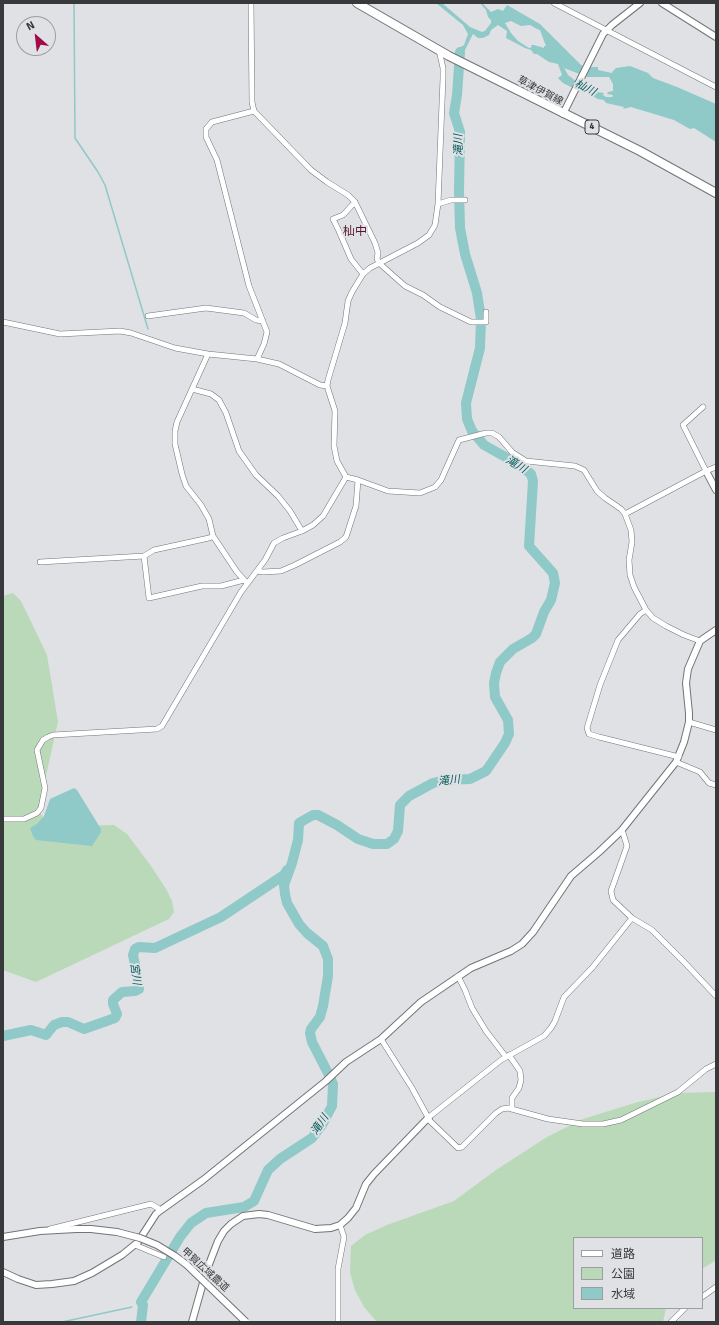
<!DOCTYPE html>
<html>
<head>
<meta charset="utf-8">
<style>
	body { margin:0 }
	#map { position:relative; width:719px; height:1325px; overflow:hidden; background:#dfe1e5; font-family:Signika,"Noto Sans JP",sans-serif }
	canvas { display:block }
	.frame { position:absolute; inset:0; border:4px solid #38393a; pointer-events:none }
	.legend { position:absolute; left:573px; top:1237px; width:130px; height:72px; box-sizing:border-box; background:#dfe1e5; border:1px solid #9c9ea1; margin:0; padding:5px 7px; list-style:none; font-size:12px; color:#38393a }
	.legend li { display:flex; align-items:center; gap:8px; height:20px }
	.legend b { width:20px; border:1px solid #9c9ea1 }
	.north { position:absolute; left:16px; top:16px; width:40px; height:40px; box-sizing:border-box; background:#dfe1e5; border:1px solid #9c9ea1; border-radius:50%; rotate:332deg; font-size:11px; font-weight:700; line-height:16px; text-align:center; color:#38393a }
	.north::after { content:''; display:block; margin:auto; width:14px; height:18px; background:#a30a48; clip-path:polygon(50% 0,100% 100%,50% 72%,0 100%) }
</style>
</head>
<body>
<div id="map">
<canvas width="719" height="1325"></canvas>
<div class="frame"></div>
<ul class="legend">
<li><b style="height:5px;background:#fff"></b>道路</li>
<li><b style="height:11px;background:#b9d9b8"></b>公園</li>
<li><b style="height:11px;background:#8fc9c8"></b>水域</li>
</ul>
<div class="north">N</div>
</div>
<script>
const context = document.querySelector('canvas').getContext('2d');
context.lineJoin = 'round';
function fill(path, color) {
  context.fillStyle = color;
  context.fill(path, 'evenodd');
}
function shape(rows) {
  const path = new Path2D();
  for (const r of rows) {
    path.moveTo(r[0], r[1]);
    for (let i = 2; i < r.length; i += 2) path.lineTo(r[i], r[i + 1]);
  }
  return path;
}
function stroke(path, color, width, dash) {
  context.strokeStyle = color;
  context.lineWidth = width;
  context.lineCap = dash ? 'butt' : 'round';
  context.setLineDash(dash || []);
  context.stroke(path);
}
function write(font, color, halo, rows, align = 'center') {
  context.font = font + ' Signika,"Noto Sans JP",sans-serif';
  context.lineWidth = 4;
  context.setLineDash([]);
  context.textBaseline = 'middle';
  context.strokeStyle = halo;
  context.fillStyle = color;
  for (const [text, x, y, turn = 0] of rows) {
    context.save();
    context.translate(x, y);
    context.rotate((+turn || 0) * Math.PI / 180);
    context.textAlign = isNaN(turn) ? turn : align;
    if (halo) context.strokeText(text, 0, 0);
    context.fillText(text, 0, 0);
    context.restore();
  }
}
fill(shape([
	[13,593,21,601,47,655,58,722,39,807,41,814,44,819,83,826,114,825,127,834,151,866,166,889,172,901,174,912,169,919,36,982,3,970,3,596],
	[716,1092,716,1260,702,1269,702,1238,574,1238,574,1308,666,1308,663,1322,377,1322,364,1307,355,1290,350,1273,351,1246,365,1235,387,1225,454,1201,496,1170,547,1137,583,1119,638,1102,678,1093]
]), '#b9d9b8');
fill(shape([
	[436,3,442,3,470,27,482,32,485,31,491,23,491,20,488,17,486,10,480,3,482,3,491,12,498,9,503,11,507,5,540,24,580,64,584,67,598,67,598,70,612,73,613,71,616,68,630,66,648,73,653,78,677,87,716,104,716,142,694,128,690,129,674,120,631,107,623,109,624,107,606,103,604,100,598,99,583,91,579,91,563,83,558,78,562,75,558,64,549,62,537,54,534,54,531,50,525,48,506,38,507,31,498,25,491,30,489,35,483,38,478,38,473,34,465,50,462,52,461,68,458,64,459,48,464,45,468,34,463,25],
	[511,21,521,26,530,25,537,29,540,30,546,46,544,46,544,48,534,45,531,45,532,47,529,48,518,41,511,33,505,23],
	[562,64,564,68,587,77,609,77,613,84,613,91,608,92,607,94,613,95,612,97,606,97,603,95,604,93,596,92,582,86,568,75],
	[74,788,77,790,101,829,101,832,92,846,36,840,33,836,30,828,37,824,44,816,50,799]
]), '#8fc9c8');
stroke(shape([
	[74,3,75,138,98,172,105,185,148,329],
	[62,1322,132,1307]
]), '#8fc9c8', 1.5);
stroke(shape([
	[3,1036,31,1030,46,1035,54,1025,62,1022,68,1022,84,1029,115,1018,117,1014,113,1004,113,1000,122,992,135,991,139,989,137,974,133,955,135,949,139,947,155,948,221,917,284,875,287,870],
	[141,1322,143,1305,141,1302,180,1237,191,1223,206,1213,244,1207,254,1201,268,1170,280,1159,312,1138,322,1125,332,1106,333,1084,329,1075,312,1042,310,1033,311,1029,320,1017,323,1006,328,976,328,959,323,946,307,933,299,924,287,903,285,894,284,885,292,863,298,840,299,823,313,815,318,815,337,825,358,839,373,844,387,844,394,839,398,831,400,805,409,796,433,783,445,780,470,779,486,771,505,743,509,734,508,720,495,697,494,683,496,673,500,662,513,649,532,638,536,634,544,612,551,600,555,583,553,573,529,546,533,481,531,474,518,464,484,445,472,431,467,419,466,403,480,348,481,319,477,293,465,254,460,228,459,191,460,132,454,113,457,95,460,52]
]), '#8fc9c8', 10);
const minor = shape([
	[251,3,252,102,254,111,311,170,327,182,348,195,355,202,375,243,378,253,377,259,379,263,405,286,423,295,440,307,471,322,486,322,486,312],
	[554,3,716,87],
	[439,50,443,68,443,78,438,204,435,225,429,235,418,243,370,268,363,274,352,292,348,301,345,323,328,380,327,386,335,411,334,446,337,461,346,477,358,480,388,491,420,493,435,487,441,480,459,440,486,433,492,433,499,437,512,452,526,461,575,466,584,470,597,491,605,498,621,509,625,514,631,530,632,542,629,560,630,575,634,587,646,610,653,618,666,626,684,635,700,641],
	[254,111,212,122,206,129,206,137,217,160,249,286,267,332,264,344,257,359],
	[355,202,343,215,333,219,339,231,351,259,363,274],
	[438,204,451,200,465,200],
	[148,316,206,308,244,313,256,320,263,321],
	[3,322,60,334,120,331,131,333,175,348,208,354,257,359,279,364,320,385,327,386],
	[208,354,177,422,175,431,175,444,182,474,186,486,201,505,209,519,213,536,237,572,247,583],
	[192,389,211,394,219,400,226,413,239,451,256,475,278,496,290,511,302,531],
	[706,471,716,467],
	[625,514,706,471,683,425,703,407],
	[144,556,149,598,202,586,221,586,244,580],
	[40,562,144,556,154,550,209,538,213,536],
	[257,571,263,572,281,571,295,565,340,542,346,537,356,506,358,480],
	[646,610,640,614,618,640,600,685,587,728,589,734,599,737,679,757],
	[689,722,716,730],
	[676,762,700,772,709,783,716,785],
	[3,819,24,819,37,813,41,808,45,788,37,750,43,740,48,737,53,735,157,729,162,726,241,592,265,560,274,543,283,538,302,531,313,525,323,516,346,477],
	[621,831,623,833,627,846,611,891,613,900,632,918,652,930,685,963,716,996],
	[458,976,465,990,472,1008,486,1031,506,1057],
	[381,1039,412,1088,430,1121,458,1148,462,1147,496,1113,502,1109,508,1108,548,1119,583,1124,603,1124,621,1120,678,1092,706,1069,716,1064],
	[509,1055,520,1071,521,1080,519,1088,512,1098,512,1109],
	[429,1117,501,1060,544,1036,551,1028,555,1021,564,997,592,968,632,918],
	[50,1229,151,1204,161,1210],
	[135,1245,164,1257],
	[702,1297,716,1287],
	[338,1322,338,1269,344,1237,340,1225],
	[671,1322,685,1308]
]);
const tertiary = shape([
	[662,3,716,37],
	[563,114,603,34,612,25,640,3],
	[706,471,716,490],
	[3,1237,40,1231,76,1229,91,1229,117,1232],
	[3,1272,18,1279,36,1285,52,1284,74,1281,92,1273,122,1255,138,1242,156,1214,161,1210,203,1180,326,1081,346,1062,381,1039,421,1002,471,968,511,951,522,944,533,932,571,876,599,852,621,831,676,762,684,742,689,722,689,713,686,683,688,669,700,641,716,630],
	[192,1322,206,1272,218,1241,224,1231,231,1224,243,1216,259,1214,268,1215,315,1229,331,1228,340,1225,348,1218,356,1208,366,1184,374,1174,429,1117]
]);
const primary = shape([
	[357,3,449,56,640,151,716,193]
]);
stroke(minor, '#727478', 6);
stroke(tertiary, '#727478', 8);
stroke(primary, '#727478', 10);
stroke(minor, '#fff', 5);
stroke(tertiary, '#fff', 6);
stroke(primary, '#fff', 8);
const tertiaryBridge = shape([
	[117,1232,140,1238,157,1245,175,1256,187,1265,246,1322]
]);
stroke(tertiaryBridge, '#727478', 8, []);
stroke(tertiaryBridge, '#fff', 6);
for (const [x, y, w] of [
	[592,127,14]
]) {
  const box = new Path2D();
  box.roundRect(x - w / 2, y - 7, w, 14, 3);
  context.fillStyle = '#dfe1e5';
  context.fill(box);
  stroke(box, '#38393a', 1);
}
write('bold 9px', '#38393a', null, [
	["4",592,127]
]);
write('10px', '#38393a', '#dfe1e5', [
	["草津伊賀線",540,91,28],
	["甲賀広域農道",205,1270,42]
]);
write('italic 11px', '#015959', '#dfe1e5', [
	["杣川",585,88,28],
	["滝川",459,145,-92],
	["滝川",516,465,31],
	["滝川",449,781,-6],
	["宮川",135,974,83],
	["滝川",320,1125,-56]
]);
write('12px', '#5a162b', '#dfe1e5', [
	["杣中",355,232]
]);
</script>
</body>
</html>
